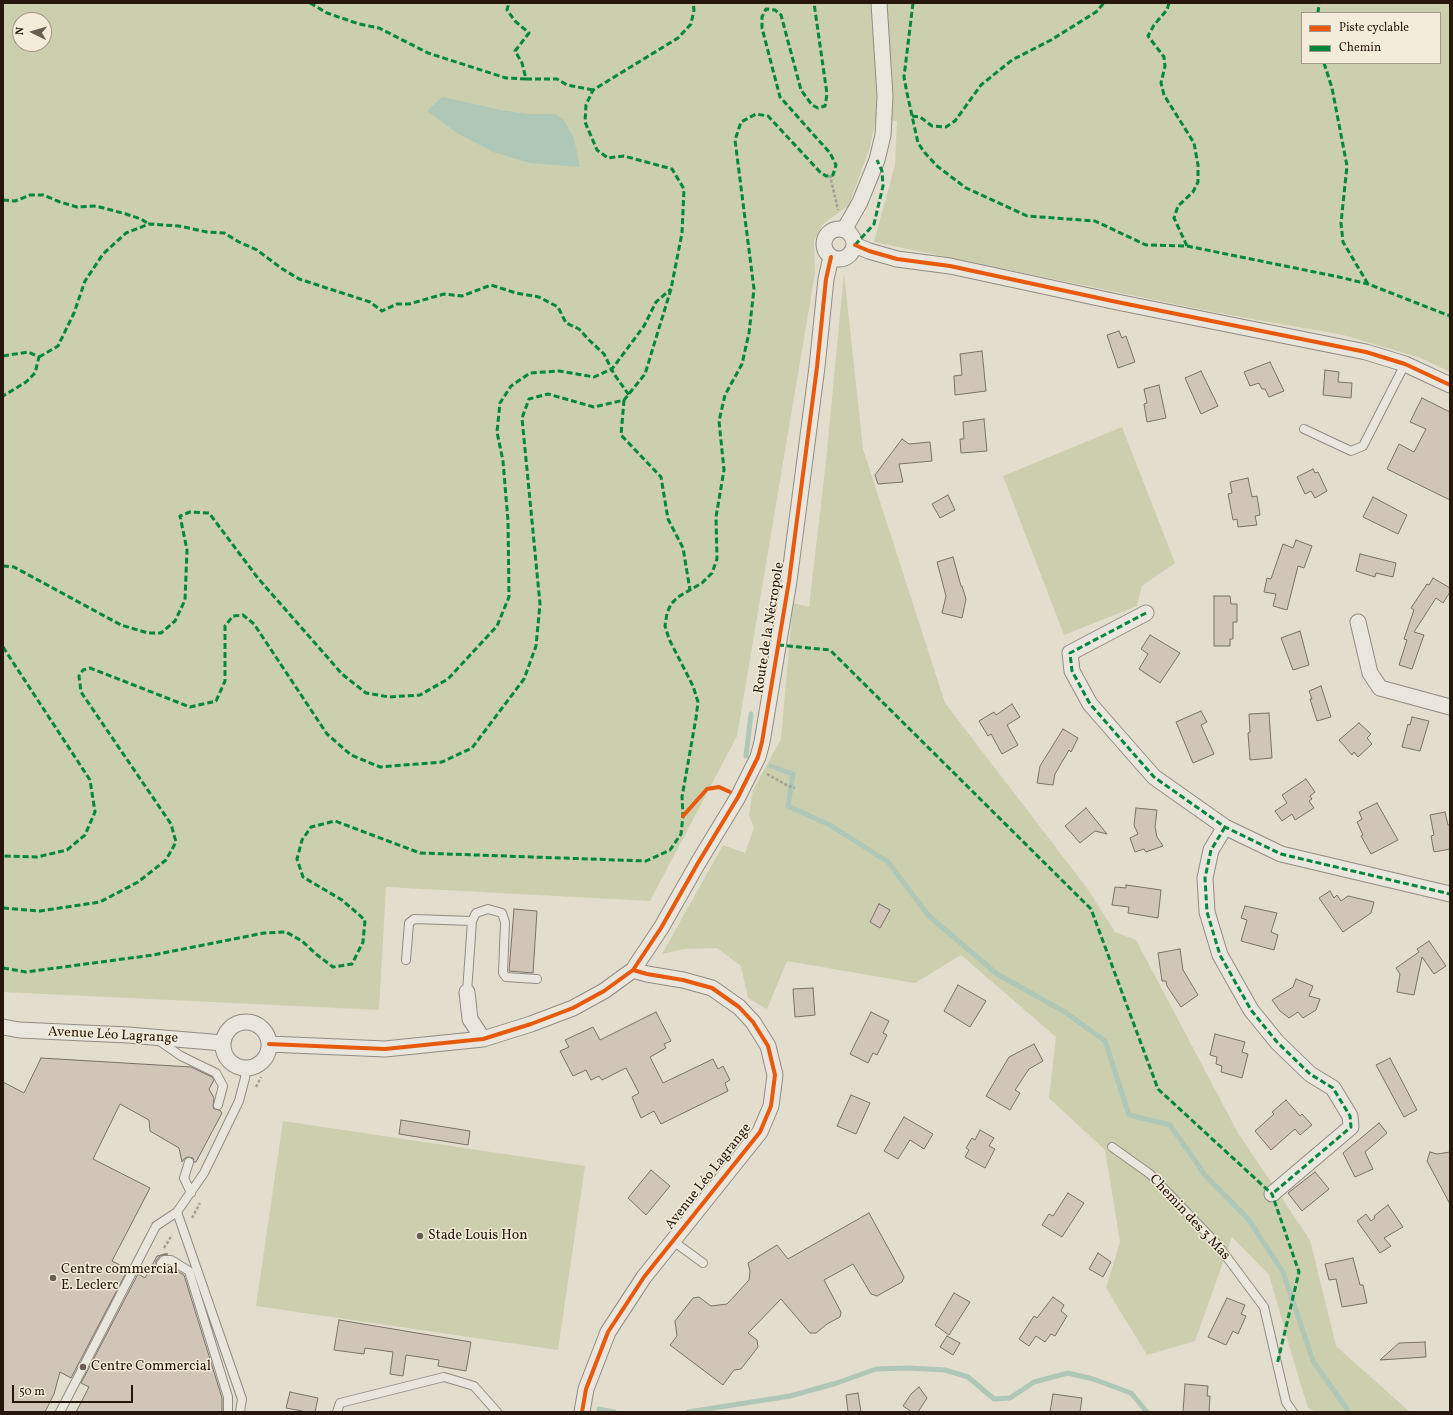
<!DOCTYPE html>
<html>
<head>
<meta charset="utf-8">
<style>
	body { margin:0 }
	#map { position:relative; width:1453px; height:1415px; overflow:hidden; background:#e3ddcd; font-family:Vollkorn,serif }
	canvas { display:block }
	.frame { position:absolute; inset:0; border:4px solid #27160c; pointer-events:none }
	.legend { position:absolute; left:1301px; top:12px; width:140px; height:52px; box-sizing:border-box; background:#f2ecd9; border:1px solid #a19687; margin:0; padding:5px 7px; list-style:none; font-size:12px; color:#27160c }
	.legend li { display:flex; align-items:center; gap:8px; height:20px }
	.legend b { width:20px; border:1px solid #a19687 }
	.north { position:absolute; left:12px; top:12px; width:40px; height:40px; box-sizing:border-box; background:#f2ecd9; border:1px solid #a19687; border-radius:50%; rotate:275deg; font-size:11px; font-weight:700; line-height:16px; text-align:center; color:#27160c }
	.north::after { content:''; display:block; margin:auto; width:14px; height:18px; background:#695c50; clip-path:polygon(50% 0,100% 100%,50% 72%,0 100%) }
	.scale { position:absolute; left:12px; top:1385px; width:121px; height:18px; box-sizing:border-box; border:2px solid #27160c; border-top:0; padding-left:5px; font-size:12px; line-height:14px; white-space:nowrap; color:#27160c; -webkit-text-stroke:3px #f2ecd9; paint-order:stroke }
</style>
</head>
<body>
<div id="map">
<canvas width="1453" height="1415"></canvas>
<div class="frame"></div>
<ul class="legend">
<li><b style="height:5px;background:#e8590c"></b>Piste cyclable</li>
<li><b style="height:5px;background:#00873e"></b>Chemin</li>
</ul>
<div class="north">N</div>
<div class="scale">50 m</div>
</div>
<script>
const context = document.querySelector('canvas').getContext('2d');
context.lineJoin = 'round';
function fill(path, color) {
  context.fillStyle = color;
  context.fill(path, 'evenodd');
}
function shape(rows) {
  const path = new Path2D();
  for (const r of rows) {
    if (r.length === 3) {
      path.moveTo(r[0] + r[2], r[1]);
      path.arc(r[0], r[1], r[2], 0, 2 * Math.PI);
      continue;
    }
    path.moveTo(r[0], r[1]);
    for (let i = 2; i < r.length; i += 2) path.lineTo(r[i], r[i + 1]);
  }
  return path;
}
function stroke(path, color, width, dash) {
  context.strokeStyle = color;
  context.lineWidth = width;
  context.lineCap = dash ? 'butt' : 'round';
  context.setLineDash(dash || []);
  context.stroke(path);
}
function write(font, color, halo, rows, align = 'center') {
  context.font = font + ' Vollkorn,serif';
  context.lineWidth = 3;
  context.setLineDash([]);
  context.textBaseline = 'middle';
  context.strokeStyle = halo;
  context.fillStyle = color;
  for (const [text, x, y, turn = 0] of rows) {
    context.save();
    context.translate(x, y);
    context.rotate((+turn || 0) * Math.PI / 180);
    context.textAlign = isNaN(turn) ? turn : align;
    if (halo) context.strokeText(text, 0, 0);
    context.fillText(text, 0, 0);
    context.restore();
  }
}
fill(shape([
	[3,3,1450,3,1450,372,1421,358,1343,335,1213,312,874,242,895,165,897,121,876,118,870,147,849,205,823,224,814,241,815,273,737,736,650,901,386,887,379,1010,3,992],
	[1302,13,1440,13,1440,63,1302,63],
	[20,20,44,20,44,44,20,44],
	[501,110,530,114,555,114,457,133],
	[844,273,863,449,945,703,1087,888,1115,932,1136,940,1238,1133,1310,1240,1336,1346,1410,1412,1316,1412,1308,1408,1296,1369,1269,1275,1232,1237,1195,1341,1147,1355,1106,1288,1120,1242,1105,1150,1049,1098,1056,1037,961,955,915,983,787,961,767,1009,748,998,741,966,717,948,684,949,662,954,723,845,745,853,754,828,749,815,753,790,781,739,793,603,809,607,826,461],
	[1122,427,1175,563,1142,586,1137,606,1064,635,1003,476],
	[283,1121,585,1166,558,1350,256,1306]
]), '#cbcfae');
fill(shape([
	[442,97,501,110,530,114,555,114,563,119,574,138,580,167,530,163,493,152,457,133,427,111]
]), '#afc7b7');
stroke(shape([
	[746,756,751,714],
	[771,766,793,774,788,806,830,825,888,862,929,916,997,974,1065,1012,1105,1041,1129,1115,1170,1125,1205,1175,1249,1220,1283,1272,1313,1361,1349,1412],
	[599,1409,614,1412],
	[688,1412,790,1396,837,1383,876,1369,909,1368,945,1370,968,1377,994,1399,1010,1398,1034,1382,1068,1373,1093,1379,1131,1393,1147,1412]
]), '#afc7b7', 5);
const building = shape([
	[1119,331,1122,338,1126,336,1135,362,1118,368,1107,335,1119,331],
	[982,351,986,391,955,395,954,376,962,375,960,354,982,351],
	[1270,362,1284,391,1269,397,1265,389,1262,389,1259,383,1250,386,1244,372,1270,362],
	[1325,370,1339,372,1338,382,1352,383,1351,398,1323,395,1325,370],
	[1201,371,1218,406,1201,414,1185,378,1201,371],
	[1159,385,1166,418,1147,422,1144,404,1147,403,1144,389,1159,385],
	[1422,398,1450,412,1450,500,1387,469,1399,444,1414,452,1426,429,1410,422,1422,398],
	[984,419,987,451,961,453,960,439,964,439,963,422,984,419],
	[902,439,909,444,930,442,932,461,899,464,903,482,878,484,875,475,902,439],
	[1313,469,1315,473,1318,472,1327,491,1315,498,1311,491,1305,494,1297,477,1313,469],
	[1248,478,1252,497,1257,496,1260,515,1255,516,1257,525,1238,527,1237,519,1233,520,1228,494,1232,493,1230,482,1248,478],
	[948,495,955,510,940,518,932,504,948,495],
	[1373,497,1407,515,1398,534,1363,517,1373,497],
	[1296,540,1312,546,1304,568,1298,566,1287,610,1273,606,1276,594,1264,592,1267,578,1271,579,1283,544,1293,548,1296,540],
	[1360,554,1396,563,1393,577,1376,573,1375,577,1356,571,1360,554],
	[953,557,961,586,962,586,966,599,962,618,942,613,946,596,937,562,953,557],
	[1433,578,1450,588,1450,592,1443,603,1436,598,1414,632,1424,635,1412,669,1399,665,1407,640,1404,639,1414,610,1411,608,1427,584,1429,585,1433,578],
	[1214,596,1230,596,1231,604,1237,604,1237,622,1233,622,1233,639,1230,639,1230,646,1214,646,1214,596],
	[1300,631,1309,665,1293,670,1281,638,1300,631],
	[1150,635,1180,653,1160,683,1139,669,1148,654,1141,649,1150,635],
	[1321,686,1331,717,1317,721,1310,699,1312,699,1309,691,1321,686],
	[1012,704,1020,717,1007,725,1018,745,1002,754,991,734,988,736,979,721,994,712,996,715,1012,704],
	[1201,711,1207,722,1201,725,1214,754,1193,763,1176,722,1201,711],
	[1269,713,1272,758,1250,760,1248,733,1250,732,1249,714,1269,713],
	[1412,717,1429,721,1420,751,1402,747,1408,724,1410,725,1412,717],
	[1359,723,1371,734,1367,738,1372,744,1358,757,1354,752,1352,755,1339,740,1359,723],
	[1063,729,1078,738,1071,752,1069,750,1055,774,1053,785,1037,783,1040,766,1063,729],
	[1306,779,1315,792,1310,796,1312,799,1309,801,1314,808,1295,820,1292,814,1282,821,1275,811,1287,803,1282,795,1306,779],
	[1377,803,1398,840,1371,854,1361,836,1363,835,1357,822,1362,819,1359,812,1377,803],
	[1086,808,1107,834,1095,831,1080,843,1065,826,1086,808],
	[1136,808,1157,810,1155,827,1157,837,1163,846,1146,852,1144,849,1135,852,1130,838,1138,834,1134,825,1136,808],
	[1445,812,1448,825,1450,825,1450,849,1434,852,1431,836,1434,835,1430,815,1445,812],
	[1126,885,1161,890,1158,918,1128,913,1129,907,1112,905,1115,887,1126,888,1126,885],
	[1330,891,1334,898,1337,895,1341,901,1348,896,1374,902,1371,913,1343,932,1319,898,1330,891],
	[879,904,890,910,880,928,870,922,879,904],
	[1245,906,1277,913,1271,932,1278,935,1274,950,1241,941,1247,920,1241,918,1245,906],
	[514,909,537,911,533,973,509,971,514,909],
	[1429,941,1446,966,1434,974,1422,957,1414,995,1397,992,1400,974,1396,968,1419,952,1417,949,1429,941],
	[1180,949,1183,970,1198,995,1181,1007,1167,986,1166,981,1162,981,1158,953,1180,949],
	[1296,979,1313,986,1309,996,1320,999,1316,1010,1303,1018,1298,1012,1289,1018,1280,1011,1272,1000,1293,987,1296,979],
	[958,985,986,1001,970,1027,944,1011,958,985],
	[813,988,815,1015,795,1017,793,989,813,988],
	[656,1012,671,1041,664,1044,666,1048,650,1057,663,1083,713,1059,718,1069,723,1066,730,1080,725,1083,728,1091,661,1124,654,1111,641,1118,632,1097,639,1093,626,1068,602,1080,599,1076,591,1080,586,1070,573,1076,560,1051,569,1047,565,1040,593,1027,600,1040,656,1012],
	[871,1012,889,1021,883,1033,887,1035,877,1055,873,1053,868,1063,850,1054,871,1012],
	[1215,1034,1245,1042,1242,1052,1248,1054,1242,1078,1221,1072,1222,1066,1216,1064,1217,1057,1210,1055,1215,1034],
	[1034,1044,1043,1061,1029,1069,1015,1090,1020,1093,1010,1110,986,1096,1009,1057,1034,1044],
	[41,1058,191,1067,212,1077,214,1080,209,1089,214,1098,213,1106,214,1109,220,1110,222,1113,196,1162,194,1162,193,1158,188,1157,185,1158,182,1162,179,1148,150,1131,149,1120,120,1104,93,1159,150,1188,112,1261,128,1269,71,1378,60,1372,54,1394,45,1412,3,1412,3,1082,24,1093,41,1058],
	[1390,1058,1417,1110,1404,1117,1376,1065,1390,1058],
	[851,1095,870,1103,856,1134,837,1126,851,1095],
	[1286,1100,1300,1116,1302,1114,1312,1125,1300,1135,1295,1129,1271,1150,1255,1131,1274,1114,1272,1112,1286,1100],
	[904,1117,933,1134,924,1149,910,1140,898,1159,884,1151,904,1117],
	[401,1120,470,1131,468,1145,399,1134,401,1120],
	[1379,1123,1387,1133,1365,1152,1373,1169,1355,1177,1343,1153,1379,1123],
	[980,1130,994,1138,989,1146,995,1149,985,1168,965,1157,969,1150,966,1148,972,1138,975,1140,980,1130],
	[1430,1152,1437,1154,1450,1152,1450,1204,1427,1161,1430,1152],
	[651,1170,670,1186,646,1215,628,1198,651,1170],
	[1315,1172,1329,1189,1302,1211,1288,1193,1315,1172],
	[1068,1193,1084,1203,1062,1237,1042,1225,1049,1214,1053,1216,1068,1193],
	[1388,1205,1403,1227,1384,1238,1391,1246,1380,1253,1357,1221,1366,1214,1371,1221,1375,1218,1374,1216,1388,1205],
	[869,1213,904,1277,902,1282,877,1296,871,1294,853,1264,824,1280,841,1312,840,1317,827,1324,816,1333,810,1333,781,1299,748,1333,757,1340,758,1347,741,1369,734,1370,723,1385,670,1345,677,1336,675,1321,693,1298,699,1297,711,1306,727,1304,749,1280,750,1271,748,1263,777,1245,788,1259,869,1213],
	[1098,1253,1111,1262,1103,1277,1089,1269,1098,1253],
	[165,1254,168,1254,160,1256,156,1261,156,1266,161,1269,164,1269,167,1266,169,1266,184,1275,222,1398,222,1412,76,1412,89,1387,81,1383,138,1274,145,1278,157,1256,165,1254],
	[1353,1258,1360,1285,1363,1285,1367,1303,1342,1307,1336,1279,1329,1280,1325,1264,1353,1258],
	[954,1293,970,1302,949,1335,935,1325,954,1293],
	[1053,1297,1064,1305,1061,1311,1067,1316,1055,1336,1051,1334,1045,1342,1036,1336,1029,1346,1019,1339,1034,1316,1037,1318,1053,1297],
	[1227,1298,1245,1305,1241,1314,1246,1316,1238,1334,1233,1331,1226,1345,1208,1337,1227,1298],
	[339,1320,471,1342,466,1371,438,1366,439,1360,406,1355,403,1376,390,1374,393,1352,365,1348,364,1354,334,1350,339,1320],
	[947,1336,960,1343,953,1355,940,1347,947,1336],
	[1425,1342,1426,1357,1380,1360,1399,1343,1425,1342],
	[1185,1384,1208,1386,1207,1396,1210,1396,1209,1412,1183,1412,1185,1384],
	[919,1387,927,1398,918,1412,912,1412,903,1406,911,1394,919,1387],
	[290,1392,318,1398,315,1412,307,1412,286,1408,290,1392],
	[858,1393,861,1412,848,1412,846,1395,858,1393],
	[1053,1394,1082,1398,1080,1412,1050,1412,1053,1394]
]);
fill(building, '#d1c5b7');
stroke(building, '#777168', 1);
const lane = shape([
	[1304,429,1351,451,1363,446,1405,364],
	[406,960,409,923,414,919,472,921],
	[467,992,472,921,476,913,488,909,502,913,505,922,503,973,506,977,537,979],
	[158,1040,181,1056,216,1073,223,1086,218,1105],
	[1112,1147,1150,1174,1217,1244,1264,1307,1286,1402,1293,1412],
	[189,1162,184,1178,191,1193],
	[177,1212,242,1399,240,1412],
	[673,1241,703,1263],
	[161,1264,164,1260,171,1260,189,1271,228,1397,228,1412],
	[60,1412,156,1226,177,1212,204,1173,239,1101,245,1078,246,1068],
	[337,1412,340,1403,444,1377,474,1386,497,1412]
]);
const street = shape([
	[839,244,15],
	[844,230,860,202,877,160,883,135,885,96,879,3],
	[855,245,869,251,897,259,950,266,1117,302,1366,352,1405,364,1450,385],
	[1146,613,1070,653,1072,671,1090,704,1154,777,1225,827,1281,854,1450,894],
	[1358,622,1370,673,1380,688,1450,707],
	[1225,827,1211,850,1205,878,1207,912,1220,955,1251,1010,1277,1042,1310,1074,1333,1088,1350,1116,1351,1127,1272,1194],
	[467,992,470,1019,483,1039],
	[246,1045,23],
	[3,1027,19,1030,128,1035,223,1043],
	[269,1044,385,1049,483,1039,531,1024,573,1008,604,991,633,970,661,928,698,863,738,797,758,757,762,742,789,581,817,367,826,279,831,257],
	[582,1412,586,1389,608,1332,644,1277,760,1132,771,1106,775,1075,768,1046,753,1022,739,1007,712,988,683,980,647,974,633,970]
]);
stroke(lane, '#918c82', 10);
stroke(street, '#918c82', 17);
stroke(shape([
	[830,175,838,210],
	[767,774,788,786,795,788],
	[256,1087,261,1077],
	[192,1218,200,1203],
	[164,1248,172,1235]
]), '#a4a098', 2.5, [3, 2]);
stroke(lane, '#e9e6de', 8);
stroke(street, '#e9e6de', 15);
stroke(shape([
	[310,3,327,13,359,24,379,28,428,53,506,78,526,79,522,63,515,51,529,33,515,21,507,10,509,3],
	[913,3,904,77,907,93,918,143,925,153,937,166,966,188,1027,216,1095,221,1146,245,1187,246,1339,277,1368,284,1450,316],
	[1169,3,1167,10,1154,25,1148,36,1164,57,1165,66,1161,83,1164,95,1194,143,1198,165,1198,182,1193,192,1178,206,1174,218,1187,246],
	[1318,13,1319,3],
	[1324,63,1332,88,1347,166,1341,223,1343,242,1368,284],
	[526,79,557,79,567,85,593,90],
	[912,116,920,117,932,126,946,127,955,121,981,85,1012,60,1051,40,1096,12,1104,3],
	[3,200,15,201,30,195,43,195,60,202,77,207,96,206,126,214,141,219,149,224],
	[855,245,874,224,883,186,882,171,877,160],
	[3,356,28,352,39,357,35,373,26,382,3,396],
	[39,357,58,346,74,313,85,281,103,254,126,233,149,224,179,226,207,232,224,233,239,242,257,250,281,268,299,279,370,302,382,311,397,304,409,304,444,294,462,296,491,285,516,293,539,297,558,307,566,323,579,329,589,340,604,354,614,374,629,395],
	[624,400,621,435,661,477,668,519,683,548,690,590],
	[3,566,14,567,121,625,148,633,161,633,175,621,185,600,187,550,180,516,190,512,209,513,257,577,342,674,366,693,389,697,420,695,448,679,497,626,509,597,508,521,503,461,497,432,500,403,511,386,530,373,559,371,594,377,612,369,644,326,656,302,671,289],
	[1146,613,1070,653,1072,671,1090,704,1154,777,1225,827,1281,854,1450,894],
	[778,645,830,650,1091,909,1158,1089,1272,1194,1299,1272,1277,1365],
	[3,647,90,780,95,812,85,835,67,850,37,857,3,856],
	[1225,827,1211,850,1205,878,1207,912,1220,955,1251,1010,1277,1042,1310,1074,1333,1088,1350,1116,1351,1127,1272,1194],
	[3,908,40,911,100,902,138,882,166,860,176,842,171,824,81,692,79,676,83,670,90,668,190,707,216,701,225,681,225,626,233,616,243,615,254,624,327,734,351,755,380,767,442,762,472,748,524,679,536,646,540,604,522,418,529,399,548,394,594,407,624,400,645,374,671,289,682,233,684,189,672,169,624,156,608,158,597,150,585,122,586,105,593,90,678,38,691,24,694,10,693,3],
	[3,968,26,972,153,955,264,933,286,932,302,941,316,954,333,967,352,964,363,942,365,920,342,900,303,877,297,859,302,840,311,827,335,821,420,853,646,861,670,850,681,834,683,816,682,797,696,718,698,702,693,686,669,639,665,626,667,613,671,604,678,597,702,583,712,573,717,559,716,517,724,470,719,421,725,395,742,364,749,333,754,289,735,140,741,122,756,114,768,116,820,172,826,176,833,175,836,165,830,153,780,97,762,28,762,17,766,9,775,10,781,15,801,90,812,105,818,108,825,106,827,94,814,3]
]), '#00873e', 3, [6, 3]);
stroke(shape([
	[855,245,869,251,897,259,950,266,1117,302,1366,352,1405,364,1450,385],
	[683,816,707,789,719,787,730,792],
	[269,1044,385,1049,483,1039,531,1024,573,1008,604,991,633,970,661,928,698,863,738,797,758,757,762,742,789,581,817,367,826,279,831,257],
	[582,1412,586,1389,608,1332,644,1277,760,1132,771,1106,775,1075,768,1046,753,1022,739,1007,712,988,683,980,647,974,633,970]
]), '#e8590c', 4);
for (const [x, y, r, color] of [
	[420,1236,4,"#695c50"],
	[53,1278,4,"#695c50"],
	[83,1367,4,"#695c50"]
]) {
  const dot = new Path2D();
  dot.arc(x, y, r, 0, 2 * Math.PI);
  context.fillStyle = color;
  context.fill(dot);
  stroke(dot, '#f2ecd9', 1.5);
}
write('14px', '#27160c', '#f2ecd9', [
	["Route de la Nécropole",770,628,-81],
	["Avenue Léo Lagrange",113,1036,3],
	["Avenue Léo Lagrange",709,1177,-52],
	["Chemin des 3 Mas",1189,1218,47]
]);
write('14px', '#27160c', '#f2ecd9', [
	["Stade Louis Hon",428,1236],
	["Centre commercial",61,1270],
	["E. Leclerc",61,1286],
	["Centre Commercial",91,1367]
], 'left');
</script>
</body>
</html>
